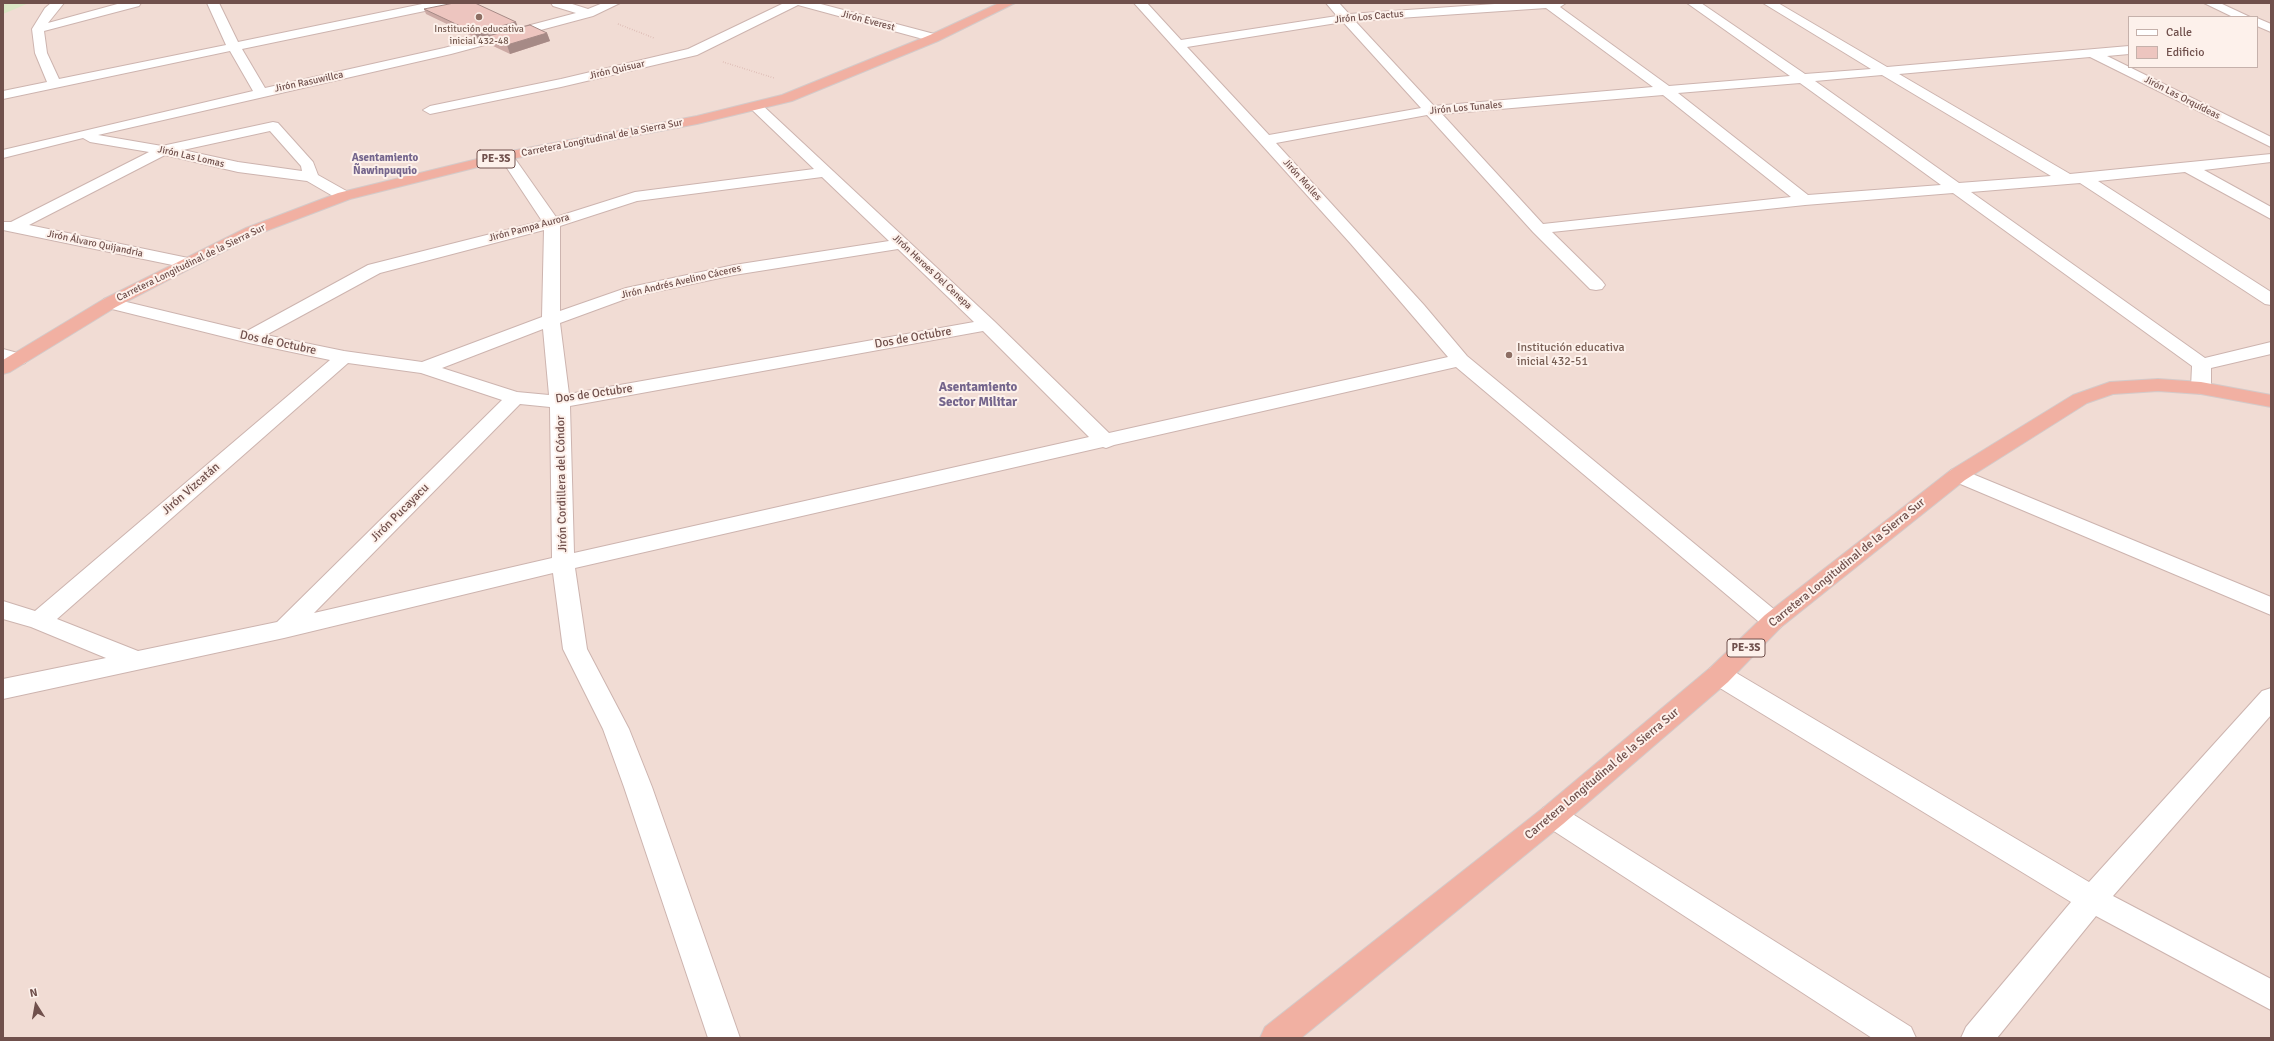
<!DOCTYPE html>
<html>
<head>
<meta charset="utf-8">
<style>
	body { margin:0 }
	#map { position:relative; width:2274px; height:1041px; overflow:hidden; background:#faece5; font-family:Signika,sans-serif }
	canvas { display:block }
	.frame { position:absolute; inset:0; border:4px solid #70504c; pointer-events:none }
	.legend { position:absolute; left:2128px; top:16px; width:130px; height:52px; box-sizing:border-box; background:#fdf1eb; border:1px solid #c5b1ab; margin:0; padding:5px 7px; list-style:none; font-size:12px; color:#70504c }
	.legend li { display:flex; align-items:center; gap:8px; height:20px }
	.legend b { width:20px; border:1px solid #c5b1ab }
	.north { position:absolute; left:16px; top:985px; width:40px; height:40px; -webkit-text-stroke:3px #fdf1eb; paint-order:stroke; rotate:349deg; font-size:11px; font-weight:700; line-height:16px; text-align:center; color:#70504c }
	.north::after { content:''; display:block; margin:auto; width:14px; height:18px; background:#70504c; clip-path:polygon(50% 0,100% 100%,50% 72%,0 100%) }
</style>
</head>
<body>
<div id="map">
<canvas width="2274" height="1041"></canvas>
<div class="frame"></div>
<ul class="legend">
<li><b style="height:5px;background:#fff"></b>Calle</li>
<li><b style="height:11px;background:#edc5bf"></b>Edificio</li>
</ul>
<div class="north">N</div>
</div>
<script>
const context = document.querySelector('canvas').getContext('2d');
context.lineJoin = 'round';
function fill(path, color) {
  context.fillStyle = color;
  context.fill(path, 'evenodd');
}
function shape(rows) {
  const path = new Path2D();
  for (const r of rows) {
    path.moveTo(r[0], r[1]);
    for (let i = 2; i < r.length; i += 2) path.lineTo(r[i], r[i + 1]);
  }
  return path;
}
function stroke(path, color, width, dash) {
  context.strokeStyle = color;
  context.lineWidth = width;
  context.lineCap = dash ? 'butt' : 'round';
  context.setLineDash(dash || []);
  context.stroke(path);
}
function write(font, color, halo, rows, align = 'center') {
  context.font = font + ' Signika,sans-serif';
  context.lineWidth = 4;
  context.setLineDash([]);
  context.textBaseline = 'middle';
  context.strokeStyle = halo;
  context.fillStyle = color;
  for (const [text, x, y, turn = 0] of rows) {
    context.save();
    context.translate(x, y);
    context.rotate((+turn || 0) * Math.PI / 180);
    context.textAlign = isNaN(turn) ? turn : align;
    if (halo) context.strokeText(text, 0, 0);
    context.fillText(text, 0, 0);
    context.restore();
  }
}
fill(shape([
	[3,3,2271,3,2271,1038,3,1038],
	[2129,17,2257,17,2257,67,2129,67]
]), '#f1dcd4');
fill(shape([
	[3,3,29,3,3,14]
]), '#dbe6c5');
const minor = shape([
	[51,3,64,3,48,23,121,3,141,3,139,6,44,31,47,53,59,79,226,45,207,3,219,3,238,42,427,3,450,3,444,7,242,49,265,88,444,48,576,13,553,6,551,3,569,3,588,9,603,3,620,3,593,16,451,54,98,135,162,146,273,122,278,123,313,162,318,175,350,193,352,196,350,199,338,199,307,181,238,172,165,155,29,225,193,259,195,263,193,267,187,268,3,230,3,222,11,222,149,152,90,142,83,138,3,158,3,150,253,91,230,51,3,99,3,91,47,82,35,53,32,29,45,8,51,3],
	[270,131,301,166,302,171,238,162,183,150,270,131],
	[784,3,817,3,938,35,940,38,934,42,798,5,697,55,561,87,430,114,423,110,430,106,561,79,688,49,784,3],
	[1134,3,1147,3,1181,40,1337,16,1326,3,1339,3,1349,14,1509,3,1566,3,1560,7,1669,86,1790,76,1687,3,1701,3,1805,74,1871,69,1763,3,1778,3,1887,67,2129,46,2129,54,2107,56,2271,137,2271,147,2090,57,1899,74,2070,174,2271,154,2271,162,2204,170,2271,207,2271,219,2185,172,2098,181,2271,292,2271,305,2265,304,2080,183,1971,192,2205,358,2271,342,2271,354,2211,368,2211,388,2208,392,2201,394,2194,392,2191,388,2192,366,1953,193,1805,205,1552,232,1602,281,1605,285,1602,289,1596,290,1590,289,1533,232,1427,115,1276,143,1424,305,1467,356,1781,615,1785,621,1781,627,1773,630,1765,627,1456,367,1114,445,1106,448,1103,447,575,568,587,649,629,729,652,787,740,1038,708,1038,624,787,603,729,563,649,553,573,284,638,3,699,3,679,106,658,31,627,3,619,3,601,35,611,330,360,249,343,104,307,101,303,104,299,110,298,247,331,368,265,542,221,499,156,506,152,511,153,556,217,635,192,814,169,748,106,755,102,760,103,994,321,1109,433,1448,357,1351,244,1134,3],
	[1546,8,1653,87,1434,106,1355,21,1546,8],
	[1343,22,1421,108,1269,135,1187,47,1343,22],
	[1882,75,2051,176,1959,183,1815,81,1882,75],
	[1800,83,1941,185,1808,195,1678,93,1800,83],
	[1663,95,1791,197,1543,224,1442,114,1663,95],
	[822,177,889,241,734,265,626,288,560,311,560,226,637,201,822,177],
	[544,230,542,317,422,362,344,351,266,335,380,273,544,230],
	[898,249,974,322,569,394,560,323,631,297,734,275,898,249],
	[543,329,549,395,517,392,442,368,543,329],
	[983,331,1089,437,574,553,570,406,983,331],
	[348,363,421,373,502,400,277,622,138,651,57,619,348,363],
	[520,404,550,407,552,558,314,613,520,404],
	[2204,3,2220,3,2250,17,2233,17,2204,3],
	[2257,18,2271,24,2271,32,2257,26,2257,18],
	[3,349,25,355,27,359,25,363,18,365,3,361,3,349],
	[1958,468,2271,597,2271,615,1951,480,1947,475,1951,470,1958,468],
	[1719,665,1728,668,2089,882,2262,691,2271,688,2271,715,2113,896,2271,979,2271,1010,2096,916,1997,1038,1961,1038,1966,1027,2071,902,1710,682,1706,675,1710,668,1719,665],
	[1553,804,1563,808,1911,1027,1916,1038,1872,1038,1543,824,1539,816,1543,808,1553,804]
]);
const trunk = shape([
	[999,3,1015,3,938,41,792,101,697,124,506,160,350,199,258,234,193,267,116,307,10,372,3,374,3,360,104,299,246,228,338,193,506,152,697,116,782,95,930,35,999,3],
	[2158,379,2201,382,2271,395,2271,407,2201,394,2158,391,2113,394,2087,403,1965,480,1781,627,1728,682,1563,824,1301,1038,1260,1038,1265,1027,1543,808,1710,668,1765,615,1951,470,2073,395,2110,382,2158,379]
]);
stroke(minor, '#cdb4af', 2);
stroke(trunk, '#d4cac9', 2);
stroke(shape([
	[618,24,654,38],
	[723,62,774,78]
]), '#d1a8a2', 1.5, [0.5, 2]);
fill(minor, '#fff');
fill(trunk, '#f1b0a2');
fill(shape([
	[424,9,518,27,476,38,426,14],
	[547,33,550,41,510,54,491,45,488,36]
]), '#cca9a4');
fill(shape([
	[516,22,518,27,476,38,475,33],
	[547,33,550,41,510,54,507,45]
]), '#a68a86');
const building = shape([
	[454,3,475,3,516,22,475,33,424,9,454,3],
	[530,25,547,33,507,45,488,36,530,25]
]);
fill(building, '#edc5bf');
stroke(building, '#a68a86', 1);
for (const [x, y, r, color] of [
	[479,17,4,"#8d6e63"],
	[1509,355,4,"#8d6e63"]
]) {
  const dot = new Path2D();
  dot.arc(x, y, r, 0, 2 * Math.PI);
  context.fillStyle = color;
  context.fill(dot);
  stroke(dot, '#fdf1eb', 1.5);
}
write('10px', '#70504c', '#fdf1eb', [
	["Jirón Los Cactus",1369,17,-5],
	["Jirón Everest",868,21,15],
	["Jirón Quisuar",617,70,-13],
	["Jirón Rasuwillca",309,82,-12],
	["Jirón Las Orquídeas",2182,98,27],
	["Jirón Los Tunales",1466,108,-5],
	["Carretera Longitudinal de la Sierra Sur",602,138,-11],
	["Jirón Las Lomas",191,157,13],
	["Jirón Molles",1302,180,48],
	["Jirón Pampa Aurora",529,228,-15],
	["Jirón Álvaro Quijandria",95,244,12],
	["Carretera Longitudinal de la Sierra Sur",191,263,-26],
	["Jirón Heroes Del Cenepa",932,272,43],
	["Jirón Andrés Avelino Cáceres",681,282,-13]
]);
write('10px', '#785e54', '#fdf1eb', [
	["Institución educativa",479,29],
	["inicial 432-48",479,41]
]);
write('bold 11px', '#74658c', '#fdf1eb', [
	["Asentamiento",385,158],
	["Ñawinpuquio",385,171]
]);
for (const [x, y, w] of [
	[496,159,38],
	[1746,648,38]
]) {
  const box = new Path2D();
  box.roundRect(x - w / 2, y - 9, w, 18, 3);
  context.fillStyle = '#fdf1eb';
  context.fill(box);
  stroke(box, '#70504c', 1);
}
write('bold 11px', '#70504c', null, [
	["PE-3S",496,159],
	["PE-3S",1746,648]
]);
write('12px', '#70504c', '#fdf1eb', [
	["Dos de Octubre",913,338,-10],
	["Dos de Octubre",278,343,12],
	["Dos de Octubre",594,394,-8],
	["Jirón Cordillera del Cóndor",562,484,-91],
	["Jirón Vizcatán",191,489,-41],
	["Jirón Pucayacu",400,513,-45],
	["Carretera Longitudinal de la Sierra Sur",1847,563,-39],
	["Carretera Longitudinal de la Sierra Sur",1602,774,-40]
]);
write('12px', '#785e54', '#fdf1eb', [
	["Institución educativa",1517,348],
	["inicial 432-51",1517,362]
], 'left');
write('bold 13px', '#74658c', '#fdf1eb', [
	["Asentamiento",978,388],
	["Sector Militar",978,403]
]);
</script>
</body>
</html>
